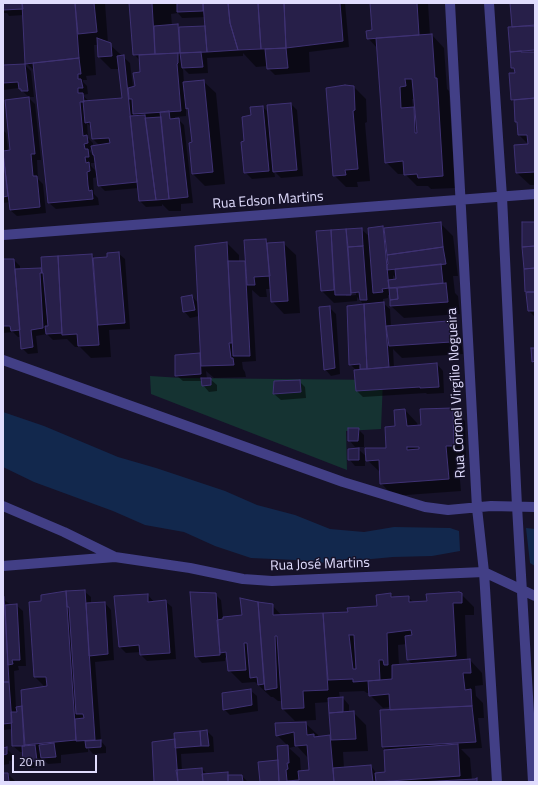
<!DOCTYPE html>
<html>
<head>
<meta charset="utf-8">
<style>
	body { margin:0 }
	#map { position:relative; width:538px; height:785px; overflow:hidden; background:#161229; font-family:"Titillium Web",sans-serif }
	canvas { display:block }
	.frame { position:absolute; inset:0; border:4px solid #e0dcfd; pointer-events:none }
	.scale { position:absolute; left:12px; top:755px; width:85px; height:18px; box-sizing:border-box; border:2px solid #e0dcfd; border-top:0; padding-left:5px; font-size:12px; line-height:14px; white-space:nowrap; color:#e0dcfd; -webkit-text-stroke:3px #161229; paint-order:stroke }
</style>
</head>
<body>
<div id="map">
<canvas width="538" height="785"></canvas>
<div class="frame"></div>
<div class="scale">20 m</div>
</div>
<script>
const context = document.querySelector('canvas').getContext('2d');
context.lineJoin = 'round';
function fill(path, color) {
  context.fillStyle = color;
  context.fill(path, 'evenodd');
}
function shape(rows) {
  const path = new Path2D();
  for (const r of rows) {
    path.moveTo(r[0], r[1]);
    for (let i = 2; i < r.length; i += 2) path.lineTo(r[i], r[i + 1]);
  }
  return path;
}
function stroke(path, color, width, dash) {
  context.strokeStyle = color;
  context.lineWidth = width;
  context.lineCap = dash ? 'butt' : 'round';
  context.setLineDash(dash || []);
  context.stroke(path);
}
function write(font, color, halo, rows, align = 'center') {
  context.font = font + ' "Titillium Web",sans-serif';
  context.lineWidth = 3;
  context.setLineDash([]);
  context.textBaseline = 'middle';
  context.strokeStyle = halo;
  context.fillStyle = color;
  for (const [text, x, y, turn = 0] of rows) {
    context.save();
    context.translate(x, y);
    context.rotate((+turn || 0) * Math.PI / 180);
    context.textAlign = isNaN(turn) ? turn : align;
    if (halo) context.strokeText(text, 0, 0);
    context.fillText(text, 0, 0);
    context.restore();
  }
}
fill(shape([
	[150,376,182,378,383,380,381,429,346,431,347,470,151,394]
]), '#153332');
fill(shape([
	[3,412,44,426,118,457,156,468,225,491,257,505,295,515,330,529,364,532,394,527,450,528,459,531,460,551,432,556,393,557,328,563,296,560,251,558,215,546,184,532,145,525,113,511,34,482,3,467],
	[526,528,535,529,535,566,530,563]
]), '#12284d');
fill(shape([
	[3,3,105,3,108,43,130,63,133,87,136,86,141,73,141,62,134,54,130,3,345,3,349,47,309,52,310,72,275,75,268,68,268,66,256,67,243,53,243,56,207,58,208,73,189,74,184,69,183,69,184,83,203,81,216,93,225,184,205,186,193,174,193,143,190,111,186,107,186,116,175,117,175,119,178,119,184,125,193,203,181,204,181,211,169,211,162,204,162,206,146,207,140,201,139,188,105,191,99,185,98,177,93,178,94,194,98,198,99,205,56,209,49,203,35,71,26,63,24,15,9,16,7,13,3,13],
	[178,13,182,18,185,18,205,17,206,26,181,28,178,25,172,26,171,14],
	[94,45,98,45,99,57,111,69,119,69,123,98,89,101,82,95,88,94,87,86,83,82,83,80,87,80,86,76,96,75],
	[87,123,92,128,93,139,100,146,93,146,93,143,88,138],
	[93,149,94,156,90,152,90,150],
	[91,163,96,163,97,172,91,166],
	[371,3,428,3,430,35,432,35,444,48,447,89,449,91,455,188,431,189,428,186,417,186,405,174,398,174,386,162,377,48,368,38,373,31],
	[412,99,414,99,415,108,413,109],
	[511,3,535,3,535,185,530,185,517,173,529,145,519,135,519,124,516,122,515,103,512,100,516,74,516,71,512,67,513,27],
	[25,65,31,71,34,97,29,97,19,88,3,90,3,66],
	[354,87,366,99,367,122,365,123,370,181,357,182,358,187,346,187,334,175],
	[29,98,35,104,41,160,37,160,38,179,43,184,46,213,17,216,10,210,10,202,3,203,3,130,6,133,8,151,11,151],
	[291,104,297,110,303,176,281,178,274,171,275,177,252,179,245,172,246,142,252,116,263,107,269,113],
	[440,223,453,236,458,276,453,276,455,293,458,296,460,314,404,318,391,306,391,295,388,295,388,298,383,299,383,303,390,309,391,326,448,322,460,335,463,354,402,358,393,349,394,368,437,364,443,371,444,393,427,394,426,393,363,397,357,391,357,371,350,364,364,305,357,297,357,301,334,303,322,291,317,232,361,229,370,237,383,227,384,229],
	[393,275,398,280,393,281],
	[356,293,356,295,346,296,346,294],
	[535,223,535,328,534,316,529,311,525,269],
	[266,240,270,244,283,243,296,255,300,313,284,314,272,301,271,289,266,289,267,297,260,297,252,290,256,361,242,362,243,369,245,372,246,377,214,378,206,371,207,379,210,379,217,385,217,391,209,392,203,385,203,381,183,381,176,375,200,354,201,356,199,316,190,318,184,311,192,296,198,303,227,243,239,255,239,262,246,262,245,241],
	[118,253,125,259,130,329,109,330,111,357,91,358,80,347,75,347,67,339,53,340,47,334,36,336,38,353,28,354,22,348,21,337,18,337,13,332,3,333,3,260,14,260,20,266,20,270,42,269,92,255,96,259,108,258],
	[330,308,336,314,340,374,331,376,325,369],
	[299,381,305,387,306,398,281,400,274,394],
	[453,409,465,421,466,458,458,458,461,491,393,496,381,483,381,473,365,458,365,466,355,466,349,459,358,449,367,457,387,449,396,427,405,410,417,423,418,426,423,426],
	[358,429,364,435,364,447,355,447,349,440],
	[84,591,91,597,91,604,105,603,111,610,114,660,95,662,101,741,106,747,106,753,93,754,88,748,88,752,61,755,61,763,48,764,42,758,43,767,30,768,24,761,23,752,20,752,13,746,13,729,3,730,3,599,11,605,16,605,23,611,26,666,18,666,19,670,14,671,16,708,23,707,46,688,35,677,42,602],
	[215,594,221,600,223,618,243,616,241,599,272,605,282,616,299,616,349,613,378,607,391,594,395,598,408,597,414,603,428,602,461,594,474,607,474,615,465,615,467,660,470,660,482,673,483,685,475,686,476,696,483,703,484,718,478,718,482,748,461,749,470,758,472,780,476,779,479,782,261,782,279,761,278,747,288,746,277,735,305,723,318,735,318,738,332,736,330,702,315,703,316,720,295,721,283,709,282,701,278,701,273,697,271,697,255,682,242,683,229,670,228,660,225,657,225,661,202,663,196,656],
	[407,644,408,660,412,664,399,665,398,645],
	[364,691,367,693,370,693,370,695,383,708,391,707,393,711,383,747,387,751,386,773,377,774,371,766,344,768,343,752,368,751,366,725,354,713,349,713,349,705,343,698,340,698,339,692],
	[297,746,308,758,310,771,301,772,300,758,289,748],
	[148,595,154,602,165,601,172,607,176,659,147,661,141,655,141,652,126,653,120,647,115,597],
	[250,690,257,696,258,711,230,715,224,709],
	[207,731,213,737,214,752,181,754,182,771,202,769,207,774,227,773,231,776,242,776,248,782,155,782,176,740],
	[6,748,13,755,13,760,9,761,9,764,3,765,3,749],
	[3,774,8,774,16,782,3,782]
]), '#0007');
const building = shape([
	[3,3,22,3,23,9,3,10,3,3],
	[22,3,75,3,79,58,25,64,22,3],
	[75,3,94,3,97,32,78,34,75,3],
	[129,3,152,3,155,54,133,55,129,3],
	[177,3,203,3,203,11,177,12,177,3],
	[203,3,228,3,230,23,238,50,207,52,203,3],
	[228,3,258,3,261,49,238,50,230,23,228,3],
	[258,3,284,3,286,48,261,49,258,3],
	[284,3,340,3,343,41,286,48,284,3],
	[370,3,417,3,419,35,367,39,366,31,372,30,370,3],
	[510,3,535,3,535,25,512,27,510,3],
	[178,24,180,53,155,54,154,26,178,24],
	[205,26,207,52,180,53,179,27,205,26],
	[526,26,535,26,535,50,510,52,508,27,526,26],
	[432,34,435,78,437,78,443,176,418,178,417,174,404,175,403,161,385,163,376,38,432,34],
	[405,79,412,79,417,133,415,133,414,107,401,108,400,87,406,86,405,79],
	[97,38,111,43,112,56,98,57,97,38],
	[286,48,288,68,267,69,265,49,286,48],
	[521,51,521,52,535,52,535,98,511,100,509,73,515,73,514,68,511,68,510,52,521,51],
	[201,52,203,67,182,68,180,53,201,52],
	[178,53,178,63,177,64,181,111,133,114,132,99,129,99,128,88,135,86,133,73,140,72,139,55,178,53],
	[124,55,137,182,98,186,94,155,93,155,91,146,110,143,109,138,92,139,90,122,85,123,83,101,122,98,117,56,124,55],
	[79,58,81,74,78,74,78,79,81,79,83,88,78,88,78,93,83,93,84,102,80,102,83,136,87,135,88,143,84,144,85,149,88,149,89,157,85,157,86,163,89,162,90,171,87,172,88,185,89,191,92,190,93,199,48,203,33,63,79,58],
	[25,64,28,91,21,91,21,89,19,89,18,82,3,83,3,65,25,64],
	[204,80,213,172,192,174,189,143,192,142,188,108,186,109,183,82,204,80],
	[345,85,354,86,355,110,353,111,358,169,345,170,346,175,333,176,326,88,345,85],
	[29,97,35,154,31,154,33,176,37,176,40,207,10,210,3,153,3,151,10,150,5,100,29,97],
	[535,98,535,172,516,173,514,145,528,144,527,135,518,135,517,122,515,122,514,100,535,98],
	[291,103,297,170,273,172,267,105,291,103],
	[263,106,269,171,244,173,241,142,244,141,242,117,251,115,250,107,263,106],
	[169,111,170,119,179,118,188,197,169,199,160,112,169,111],
	[145,115,156,200,139,201,130,116,145,115],
	[161,117,169,199,156,200,145,118,161,117],
	[3,153,8,196,3,197,3,153],
	[441,222,443,247,387,255,384,228,441,222],
	[522,222,535,222,535,246,522,247,522,222],
	[383,226,389,288,382,289,383,292,373,293,368,228,383,226],
	[362,228,363,246,348,247,346,229,362,228],
	[346,229,351,295,335,295,331,230,346,229],
	[331,230,334,290,321,291,316,231,331,230],
	[266,239,270,276,254,277,255,285,247,285,244,240,266,239],
	[227,242,232,343,229,343,231,358,233,358,234,365,201,366,195,246,227,242],
	[284,242,288,301,271,302,267,243,284,242],
	[363,246,367,300,360,300,359,292,351,293,348,247,363,246],
	[535,246,535,268,524,269,522,247,535,246],
	[443,247,446,264,387,270,387,265,388,264,387,255,443,247],
	[119,252,125,323,98,325,93,258,107,257,107,253,119,252],
	[92,254,99,345,78,346,77,334,62,335,58,256,92,254],
	[58,256,62,333,46,334,45,326,48,326,43,273,42,273,41,257,58,256],
	[3,259,14,259,20,330,11,331,10,326,3,326,3,259],
	[228,261,245,261,250,356,233,356,228,261],
	[441,264,443,283,389,288,388,280,396,279,395,269,441,264],
	[41,268,42,273,40,273,43,328,31,330,33,347,21,349,15,269,41,268],
	[535,268,535,292,525,292,524,269,535,268],
	[446,283,448,302,390,306,390,300,398,299,397,288,446,283],
	[389,288,397,288,398,299,390,300,389,288],
	[528,292,535,292,535,311,528,311,526,293,528,292],
	[192,295,195,310,183,312,181,297,192,295],
	[384,302,389,367,367,369,364,304,384,302],
	[364,304,367,369,360,369,360,364,349,365,347,306,364,304],
	[330,306,335,368,324,370,319,307,330,306],
	[448,321,451,342,389,346,386,326,448,321],
	[531,348,535,348,535,361,532,362,531,348],
	[200,353,201,374,175,376,175,355,200,353],
	[437,363,439,387,420,388,420,387,356,391,354,370,437,363],
	[201,378,211,378,211,385,202,386,201,378],
	[300,380,301,392,273,394,274,381,300,380],
	[453,408,454,446,446,446,449,479,380,484,379,460,366,461,365,448,386,448,385,427,395,426,394,410,405,409,407,426,421,425,420,409,453,408],
	[407,447,419,447,419,449,407,450,407,447],
	[348,428,359,428,358,441,348,441,348,428],
	[359,448,359,460,348,460,348,449,359,448],
	[85,590,95,740,76,741,75,719,84,718,83,714,76,714,69,607,67,607,66,591,85,590],
	[66,591,76,740,24,745,21,690,47,686,46,677,34,677,29,602,41,601,41,595,66,591],
	[190,592,216,593,220,655,195,657,190,592],
	[459,592,462,593,462,603,453,603,456,656,407,660,405,636,412,635,411,630,387,633,388,665,384,665,383,660,379,660,380,680,353,682,353,679,328,680,323,613,348,612,347,608,377,606,376,595,391,593,391,597,409,596,409,602,427,601,426,594,459,592],
	[349,635,354,635,356,669,353,669,349,635],
	[148,594,148,602,166,600,170,653,140,655,139,645,119,647,114,596,148,594],
	[4,597,9,682,3,682,3,598,4,597],
	[240,598,258,602,264,684,258,685,257,677,250,678,247,643,244,643,246,670,228,671,226,652,220,653,217,620,223,619,223,617,242,615,240,598],
	[105,602,108,654,89,656,86,603,105,602],
	[258,602,273,604,273,615,323,613,328,690,303,691,304,708,282,709,277,636,275,636,277,688,265,690,258,602],
	[17,604,20,660,12,660,13,664,8,665,5,605,17,604],
	[470,659,471,673,463,673,465,690,471,689,472,706,390,710,389,694,369,696,368,681,392,679,392,665,470,659],
	[3,682,9,682,12,723,3,724,3,682],
	[251,689,252,705,223,710,222,693,251,689],
	[343,697,343,712,329,713,328,698,343,697],
	[22,706,25,746,12,746,11,712,17,712,16,707,22,706],
	[472,706,476,742,382,747,380,710,472,706],
	[354,711,356,739,331,740,329,713,354,711],
	[306,722,307,735,314,734,314,737,330,735,334,782,279,782,277,746,288,745,289,763,287,763,288,769,286,770,287,781,299,780,298,771,309,770,307,745,295,746,294,732,276,736,275,723,306,722],
	[207,730,209,746,201,746,200,731,207,730],
	[200,731,201,746,175,748,174,733,200,731],
	[175,739,178,782,154,782,152,742,175,739],
	[101,740,101,747,86,748,85,741,101,740],
	[54,743,56,757,41,758,39,745,54,743],
	[458,744,460,776,376,782,375,773,385,772,384,750,458,744],
	[35,745,37,761,23,762,22,746,35,745],
	[7,747,7,754,3,755,3,758,3,748,7,747],
	[278,760,279,782,260,782,258,762,278,760],
	[371,765,373,782,334,782,333,768,371,765],
	[202,768,203,782,178,782,176,770,202,768],
	[228,772,228,782,203,782,202,774,228,772],
	[3,773,8,773,9,782,3,782,3,773],
	[228,775,242,775,243,782,228,782,228,775],
	[477,778,477,782,419,782,475,779,477,778]
]);
fill(building, '#271f49');
stroke(building, '#3f3274', 1);
stroke(shape([
	[450,3,477,508,484,572,497,782],
	[489,3,502,197,517,506,533,782],
	[3,235,535,194],
	[3,360,343,482,425,507,448,510,491,506,535,507],
	[3,506,64,532,115,557,190,568,243,579,272,581,484,572,535,596],
	[3,566,115,557]
]), '#423f86', 10);
write('14px', '#e0dcfd', '#161229', [
	["Rua Edson Martins",268,201,-4],
	["Rua Coronel Virgílio Nogueira",457,393,-93],
	["Rua José Martins",320,565,-2]
]);
</script>
</body>
</html>
